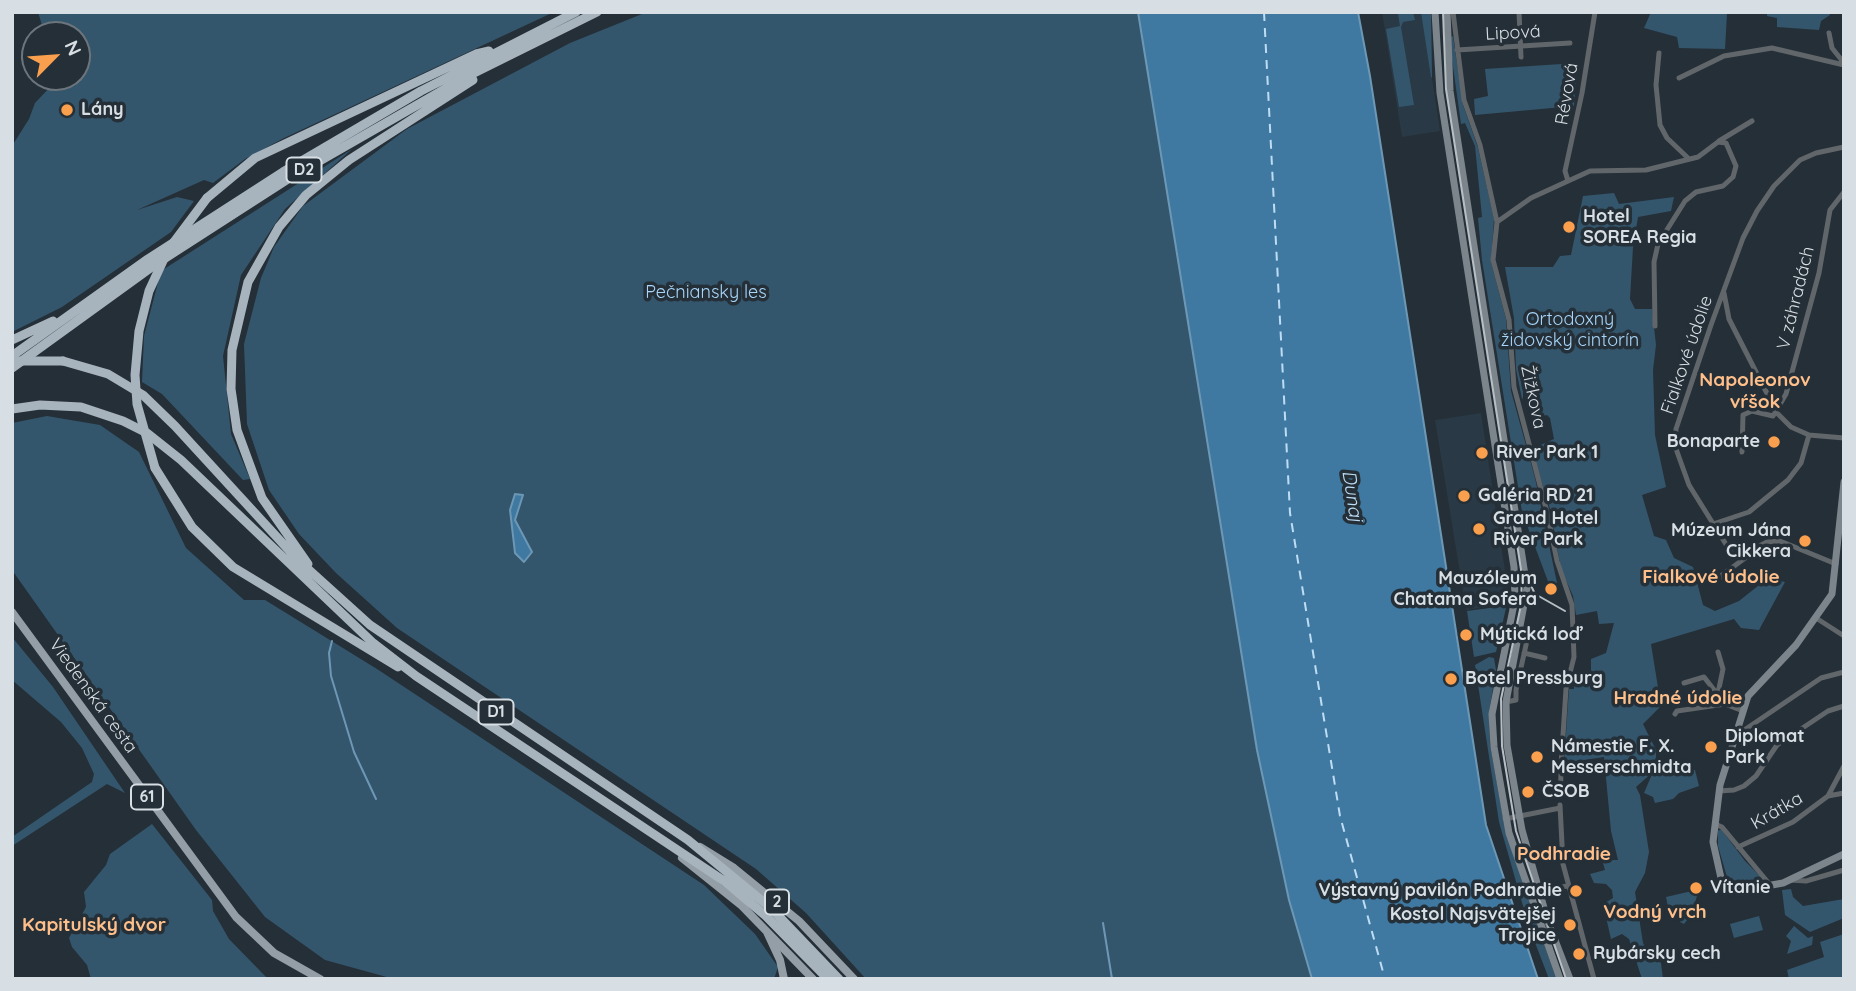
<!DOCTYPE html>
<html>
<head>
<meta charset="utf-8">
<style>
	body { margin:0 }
	#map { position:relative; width:1856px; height:991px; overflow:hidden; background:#252f37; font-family:Quicksand,sans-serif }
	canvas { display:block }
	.frame { position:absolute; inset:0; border:14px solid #d8dfe4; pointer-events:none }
	.north { position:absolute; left:21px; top:21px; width:70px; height:70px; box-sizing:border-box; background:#252f37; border:2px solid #6d757c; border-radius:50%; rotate:65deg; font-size:19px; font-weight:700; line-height:28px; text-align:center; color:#d8dfe4 }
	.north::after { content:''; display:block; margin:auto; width:24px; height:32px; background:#f99f4d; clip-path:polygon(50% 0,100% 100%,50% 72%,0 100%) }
</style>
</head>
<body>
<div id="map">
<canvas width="1856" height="991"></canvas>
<div class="frame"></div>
<div class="north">N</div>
</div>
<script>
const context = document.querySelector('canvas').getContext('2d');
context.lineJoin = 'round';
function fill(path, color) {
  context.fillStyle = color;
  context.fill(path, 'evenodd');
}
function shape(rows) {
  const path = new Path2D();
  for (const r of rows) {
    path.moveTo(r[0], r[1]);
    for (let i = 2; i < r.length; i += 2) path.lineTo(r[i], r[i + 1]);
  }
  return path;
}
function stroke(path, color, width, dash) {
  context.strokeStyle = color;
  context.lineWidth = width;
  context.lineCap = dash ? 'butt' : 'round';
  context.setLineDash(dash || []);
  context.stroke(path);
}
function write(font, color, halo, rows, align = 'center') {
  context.font = font + ' Quicksand,sans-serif';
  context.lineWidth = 7;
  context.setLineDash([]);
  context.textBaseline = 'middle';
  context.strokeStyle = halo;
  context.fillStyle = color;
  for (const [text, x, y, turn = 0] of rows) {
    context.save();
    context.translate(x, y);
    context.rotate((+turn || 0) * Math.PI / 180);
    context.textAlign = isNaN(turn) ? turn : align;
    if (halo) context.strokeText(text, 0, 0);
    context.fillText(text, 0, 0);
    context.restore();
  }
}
fill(shape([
	[1382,12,1431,12,1432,78,1440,131,1402,137],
	[1481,413,1510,603,1466,610,1435,420]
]), '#293945');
fill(shape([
	[38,12,554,12,284,138,245,159,213,183,204,180,137,210,177,197,194,201,171,232,62,307,12,332,12,146,29,119,35,103,52,85,53,77,77,77,77,35,45,35],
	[647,12,1138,12,1257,750,1289,900,1312,979,866,979,806,913,756,869,397,628,336,573,299,534,269,490,247,424,244,344,261,278,274,247,303,206,407,129,570,43],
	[523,495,514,520,532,552,524,562,515,553,510,510,514,499],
	[1413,12,1415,20,1403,22,1401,27,1414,105,1399,107,1386,29,1400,26,1398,14],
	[1421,12,1431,12,1432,78,1431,77],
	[1651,12,1739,12,1727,13,1725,49,1679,48,1677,37,1644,28],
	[1767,12,1829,12,1830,15,1821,21,1819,30,1777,27,1777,18,1767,16],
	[1453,36,1463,105,1478,148,1494,219,1491,262,1506,319,1511,391,1535,478,1557,583,1549,584,1522,512,1482,260,1478,218,1482,217,1475,146,1465,123,1461,124,1449,38],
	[1577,63,1574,106,1475,115,1474,99,1488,96,1485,69],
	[352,149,285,209,241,275,223,356,231,434,250,479,243,480,162,394,142,382,144,336,161,271],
	[1614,193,1619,204,1674,197,1671,211,1638,217,1633,247,1630,299,1635,309,1652,309,1656,345,1653,370,1655,435,1666,487,1642,495,1654,536,1666,540,1674,558,1693,567,1703,605,1715,611,1739,601,1768,578,1785,582,1759,630,1741,628,1734,619,1651,644,1661,706,1643,724,1656,750,1656,761,1672,773,1695,770,1699,786,1679,793,1673,799,1655,803,1653,797,1644,793,1653,772,1636,787,1640,795,1649,852,1645,873,1635,892,1643,943,1649,955,1661,963,1663,979,1642,979,1629,939,1622,934,1611,939,1603,904,1613,898,1612,890,1606,884,1594,883,1590,874,1605,870,1602,860,1618,860,1611,831,1604,757,1564,763,1569,689,1574,689,1574,682,1591,682,1591,659,1606,653,1614,623,1599,624,1597,611,1576,615,1573,596,1561,569,1550,509,1531,449,1554,439,1550,418,1547,415,1536,418,1528,393,1523,393,1523,398,1522,399,1516,369,1514,318,1505,267,1553,267,1560,256,1571,255,1583,196],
	[47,416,100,425,139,452,186,548,244,600,265,600,377,669,704,885,755,934,778,967,774,979,394,979,325,960,265,917,196,830,12,570,12,423],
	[1504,606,1506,608,1496,652,1474,657,1467,611],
	[12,637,53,687,125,793,107,784,12,846,12,837,92,782,94,774,82,748,61,722,12,680],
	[1489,657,1494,658,1496,670,1489,712,1490,744,1504,822,1556,979,1549,979,1529,927,1499,822,1475,665],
	[152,824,212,900,213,911,229,939,268,979,91,979,87,965,72,947,69,938,86,907,84,892,106,865,110,854],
	[1721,829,1745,861,1763,879,1739,885,1727,877,1718,846,1718,831],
	[1791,889,1793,897,1803,906,1844,899,1844,918,1810,932,1785,915,1782,890],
	[1692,891,1697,896,1694,906,1698,906,1684,924,1680,922,1676,906,1668,907,1666,897],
	[1759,916,1763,930,1734,938,1730,924],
	[1794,926,1808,938,1813,936,1812,945,1787,954,1791,941,1786,936],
	[1844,934,1844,979,1789,979,1787,970,1824,957,1820,942]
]), '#34566d');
const water = shape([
	[1138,12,1358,12,1370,76,1486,825,1538,979,1312,979,1289,900,1257,750,1138,12],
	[515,494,523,495,515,520,532,552,524,562,515,553,510,510,515,494]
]);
fill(water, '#3f79a1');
stroke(water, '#6d98b5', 2);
stroke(shape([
	[332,641,329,653,331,676,354,752,376,799],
	[1103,923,1112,979]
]), '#6d98b5', 2);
stroke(shape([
	[1264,12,1290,513,1340,816,1385,979]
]), '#beddf5', 2, [9, 7]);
stroke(shape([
	[1453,12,1464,100,1480,145,1497,222,1493,260,1509,320,1514,387,1547,512,1557,561,1572,605,1574,657,1566,689,1561,766],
	[1519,12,1521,57],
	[1829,33,1832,48,1844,63],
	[1457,50,1570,43],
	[1659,53,1656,85,1660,125,1667,138,1688,158],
	[1679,78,1724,56,1772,48,1844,65],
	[1719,141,1752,121],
	[1568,181,1565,171,1582,93,1595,12],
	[1497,222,1531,198,1590,171,1646,170,1698,157,1718,142,1726,143,1736,166,1733,177,1723,186,1696,192,1685,201,1658,244,1654,262,1655,326],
	[1724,293,1729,319,1777,413,1791,427,1809,435,1844,438],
	[1742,452,1743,415,1752,411,1773,416,1786,394,1819,273,1830,210,1844,192],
	[1713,524,1749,512,1788,480,1801,463,1809,435],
	[1836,564,1780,541,1767,542,1747,552,1732,554,1689,485,1675,446,1676,429,1711,325,1743,238,1757,211,1774,186,1800,160,1816,153,1844,147],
	[1725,581,1722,575,1767,542],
	[1816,618,1844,636],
	[1524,653,1545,658],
	[1684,683,1704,677,1725,704,1743,711],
	[1718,693,1723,669,1718,652],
	[1506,702,1516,700,1516,690,1528,636],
	[1675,714,1677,711,1725,704],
	[1734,737,1821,678,1844,672],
	[1719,791,1734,790,1744,786,1756,776,1777,745,1828,711,1844,706],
	[1828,796,1844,766],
	[1560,797,1561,774],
	[1560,805,1563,864,1594,979],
	[1505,819,1560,808],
	[1715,824,1722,827,1771,886],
	[1738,847,1793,822,1828,796,1844,793],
	[1562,857,1610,852],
	[1790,880,1806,881,1844,870],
	[1539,892,1567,886]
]), '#61666a', 5);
stroke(shape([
	[1435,12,1440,93,1514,567,1515,599,1492,714,1494,747,1509,833,1560,979],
	[1447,12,1450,91,1527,588,1506,702,1507,745,1522,830,1548,922,1570,979],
	[1844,482,1832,594,1796,645,1748,696,1720,785,1713,842,1721,878,1738,891,1783,883,1844,854]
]), '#7d858c', 7);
stroke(shape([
	[12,612,236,917,274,953,320,979],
	[700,847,734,868,799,921,854,979],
	[682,858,742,906,813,979],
	[767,932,780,960,784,979]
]), '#939ea6', 8);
stroke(shape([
	[207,198,255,158,476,54,489,51],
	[12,340,53,321],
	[12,356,148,259,283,172,421,91,576,12],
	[63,361,108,374,143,395,175,426,297,559,370,625,688,840,772,909,839,979],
	[12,368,153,266,288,179,466,77,597,12],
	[12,409,40,405,81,407,123,421,147,433,181,460,372,642,416,676,724,881,766,916,828,979],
	[155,468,192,527,233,567,398,667],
	[308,564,262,498,237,430,231,389,232,350,248,282,279,227,306,195,349,160,473,80]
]), '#a7b3bd', 9);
stroke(shape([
	[1443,12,1446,89,1522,576,1521,605,1501,699,1502,746,1516,831,1566,979],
	[1526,575,1535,594,1565,611]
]), '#b7bfc5', 2);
stroke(shape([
	[12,361,63,361],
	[155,468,137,404,135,375,139,331,149,291,168,250,207,198]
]), '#a7b3bd', 9);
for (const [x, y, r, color] of [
	[67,110,7,"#f99f4d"],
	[1569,227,7,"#f99f4d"],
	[1774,442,7,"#f99f4d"],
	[1482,453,7,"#f99f4d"],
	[1464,496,7,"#f99f4d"],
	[1479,529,7,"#f99f4d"],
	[1805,541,7,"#f99f4d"],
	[1551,589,7,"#f99f4d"],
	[1466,635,7,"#f99f4d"],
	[1451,679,7,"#f99f4d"],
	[1711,747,7,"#f99f4d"],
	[1537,757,7,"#f99f4d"],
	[1528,792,7,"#f99f4d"],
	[1696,888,7,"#f99f4d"],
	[1576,891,7,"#f99f4d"],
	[1570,925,7,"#f99f4d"],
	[1579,954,7,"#f99f4d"]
]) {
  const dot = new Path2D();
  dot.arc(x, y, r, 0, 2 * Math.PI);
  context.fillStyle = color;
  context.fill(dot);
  stroke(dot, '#252f37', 2.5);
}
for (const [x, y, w] of [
	[304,170,35],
	[496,712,35],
	[147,797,32],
	[777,902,24]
]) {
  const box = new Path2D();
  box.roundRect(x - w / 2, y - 12.5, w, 25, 5);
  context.fillStyle = '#252f37';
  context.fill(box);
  stroke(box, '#d8dfe4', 2);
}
write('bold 16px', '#d8dfe4', null, [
	["D2",304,170],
	["D1",496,712],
	["61",147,797],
	["2",777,902]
]);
write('18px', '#d8dfe4', '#252f37', [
	["Lipová",1513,33,-3],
	["Révová",1567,94,-80],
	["V záhradách",1796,298,-76],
	["Fialkové údolie",1687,355,-71],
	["Žižkova",1533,397,78],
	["Viedenská cesta",93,696,54],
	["Krátka",1777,811,-30]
]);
write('bold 18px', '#d8dfe4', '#252f37', [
	["Lány",81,110],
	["Hotel",1583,217],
	["SOREA Regia",1583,238],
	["Bonaparte",1760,442,"right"],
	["River Park 1",1496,453],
	["Galéria RD 21",1478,496],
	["Grand Hotel",1493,519],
	["River Park",1493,540],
	["Múzeum Jána",1791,531,"right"],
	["Cikkera",1791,552,"right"],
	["Mauzóleum",1537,579,"right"],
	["Chatama Sofera",1537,600,"right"],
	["Mýtická loď",1480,635],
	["Botel Pressburg",1465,679],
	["Diplomat",1725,737],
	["Park",1725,758],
	["Námestie F. X.",1551,747],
	["Messerschmidta",1551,768],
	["ČSOB",1542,792],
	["Vítanie",1710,888],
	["Výstavný pavilón Podhradie",1562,891,"right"],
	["Kostol Najsvätejšej",1556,915,"right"],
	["Trojice",1556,936,"right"],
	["Rybársky cech",1593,954]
], 'left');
write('18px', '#a7d6fa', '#252f37', [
	["Pečniansky les",706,293],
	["Ortodoxný",1570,320],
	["židovský cintorín",1570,341]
]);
write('bold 19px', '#febf8a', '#252f37', [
	["Napoleonov",1755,380],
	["vŕšok",1755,402],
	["Fialkové údolie",1711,577],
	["Hradné údolie",1678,698],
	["Podhradie",1564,854],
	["Vodný vrch",1655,912],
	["Kapitulský dvor",94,925]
]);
write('italic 19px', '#beddf5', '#252f37', [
	["Dunaj",1352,496,81]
]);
</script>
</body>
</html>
